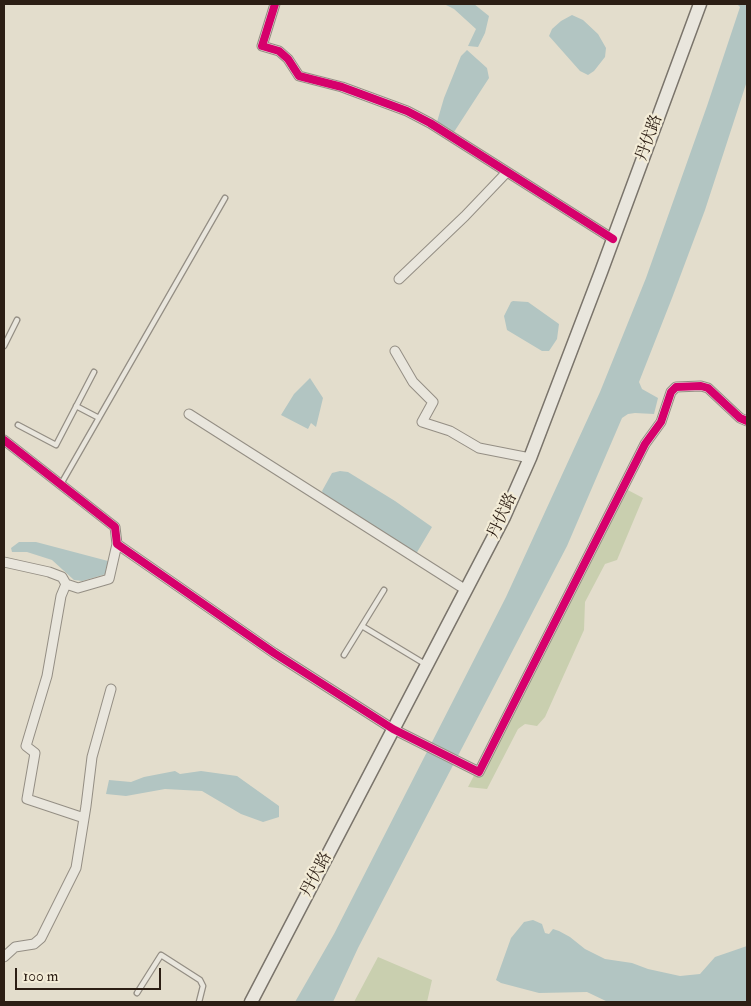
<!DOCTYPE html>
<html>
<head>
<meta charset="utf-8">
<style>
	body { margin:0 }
	#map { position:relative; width:751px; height:1006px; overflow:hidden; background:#e3ddcc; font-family:"IM FELL Double Pica",serif }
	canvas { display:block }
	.frame { position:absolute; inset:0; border:5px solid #2c1e14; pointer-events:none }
	.scale { position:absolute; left:15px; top:968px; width:146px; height:22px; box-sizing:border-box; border:2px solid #2c1e14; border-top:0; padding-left:6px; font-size:15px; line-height:18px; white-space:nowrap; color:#2c1e14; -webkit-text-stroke:4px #f3ecd7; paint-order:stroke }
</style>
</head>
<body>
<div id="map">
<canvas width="751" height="1006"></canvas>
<div class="frame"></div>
<div class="scale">100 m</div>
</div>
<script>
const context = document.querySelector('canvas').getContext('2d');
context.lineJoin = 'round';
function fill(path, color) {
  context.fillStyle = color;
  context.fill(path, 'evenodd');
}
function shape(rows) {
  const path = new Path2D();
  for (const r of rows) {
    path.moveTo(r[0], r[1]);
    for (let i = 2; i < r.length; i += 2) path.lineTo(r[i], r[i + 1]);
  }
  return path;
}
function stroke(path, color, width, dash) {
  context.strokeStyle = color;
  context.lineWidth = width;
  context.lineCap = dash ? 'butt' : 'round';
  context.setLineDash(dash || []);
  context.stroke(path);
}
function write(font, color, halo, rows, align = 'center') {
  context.font = font + ' "IM FELL Double Pica","Noto Serif SC",serif';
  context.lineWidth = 4.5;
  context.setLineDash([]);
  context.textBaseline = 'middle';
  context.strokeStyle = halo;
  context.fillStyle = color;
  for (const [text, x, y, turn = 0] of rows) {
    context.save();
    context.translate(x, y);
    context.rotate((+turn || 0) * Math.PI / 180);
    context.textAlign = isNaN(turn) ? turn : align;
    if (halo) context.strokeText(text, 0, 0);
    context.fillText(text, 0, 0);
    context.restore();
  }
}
fill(shape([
	[624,488,643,498,617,560,605,564,585,602,584,630,545,717,537,726,525,724,518,729,487,789,468,787],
	[378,957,432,980,427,1002,354,1002]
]), '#c9cfaf');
fill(shape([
	[444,4,474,4,489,16,485,33,478,47,468,46,476,29,454,9],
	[737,4,747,4,747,81,705,210,672,298,639,382,642,389,658,398,654,414,635,413,628,414,622,418,567,546,358,948,333,1002,295,1002,334,934,506,597,600,392,646,278,707,106,740,7],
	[572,15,583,20,598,34,606,48,605,57,594,71,588,75,580,71,549,36,552,29,561,21],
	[467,50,487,68,489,78,454,132,437,122,444,98,461,56],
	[513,301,528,302,559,324,557,339,549,351,542,351,507,330,504,316,511,302],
	[310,378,323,398,316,427,311,423,308,429,281,415,294,394],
	[340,471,348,472,395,501,432,527,416,554,324,495,322,491,332,473],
	[19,542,36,542,108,561,106,574,82,581,74,580,52,560,27,552,12,552,11,548],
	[175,771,180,774,201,771,237,776,279,806,279,817,263,822,241,814,202,791,165,789,126,796,106,794,109,780,131,782,144,777],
	[533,920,542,924,545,933,549,934,553,929,559,931,570,937,585,949,605,959,632,963,648,969,680,976,700,974,715,957,747,946,747,1002,608,1002,587,992,539,993,501,983,496,980,511,938,524,922]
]), '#b2c5c2');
const service = shape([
	[4,346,17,320],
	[76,406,99,418],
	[18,425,56,445,94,372],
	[61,484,225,198],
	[362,626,425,664],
	[344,655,384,590],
	[137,993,161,955,200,980,203,986,199,1002]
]);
const minor = shape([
	[275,4,262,46,279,51,288,59,299,76,342,87,407,111,430,123,613,239],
	[399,279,465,216,507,172],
	[395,351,413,382,433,402,422,422,450,431,479,448,530,458],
	[189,414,466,590],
	[4,440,115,527,117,544,274,653,393,729,479,772,645,444,661,422,671,392,676,387,701,386,708,388,740,418,747,421],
	[4,562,49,572,62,577,66,584],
	[84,818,27,799,35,753,26,746,47,676,61,596,66,584,78,588,109,579,117,544],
	[4,957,15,947,34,944,41,938,76,868,86,806,92,757,111,689]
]);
const secondary = shape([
	[251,1002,504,517,530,458,601,272,700,4]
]);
stroke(service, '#948e84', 7);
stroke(minor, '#948e84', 11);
stroke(secondary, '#7a746b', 15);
stroke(service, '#e9e6dd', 4.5);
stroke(minor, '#e9e6dd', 9);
stroke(secondary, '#e9e6dd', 12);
stroke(shape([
	[275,4,262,46,279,51,288,59,299,76,342,87,407,111,430,123,613,239],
	[4,440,115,527,117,544,274,653,393,729,479,772,645,444,661,422,671,392,676,387,701,386,708,388,740,418,747,421]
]), '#d6006c', 8);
write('16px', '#2c1e14', '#f3ecd7', [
	["丹伏路",650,138,-70],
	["丹伏路",503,516,-65],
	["丹伏路",317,875,-62]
]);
</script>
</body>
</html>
